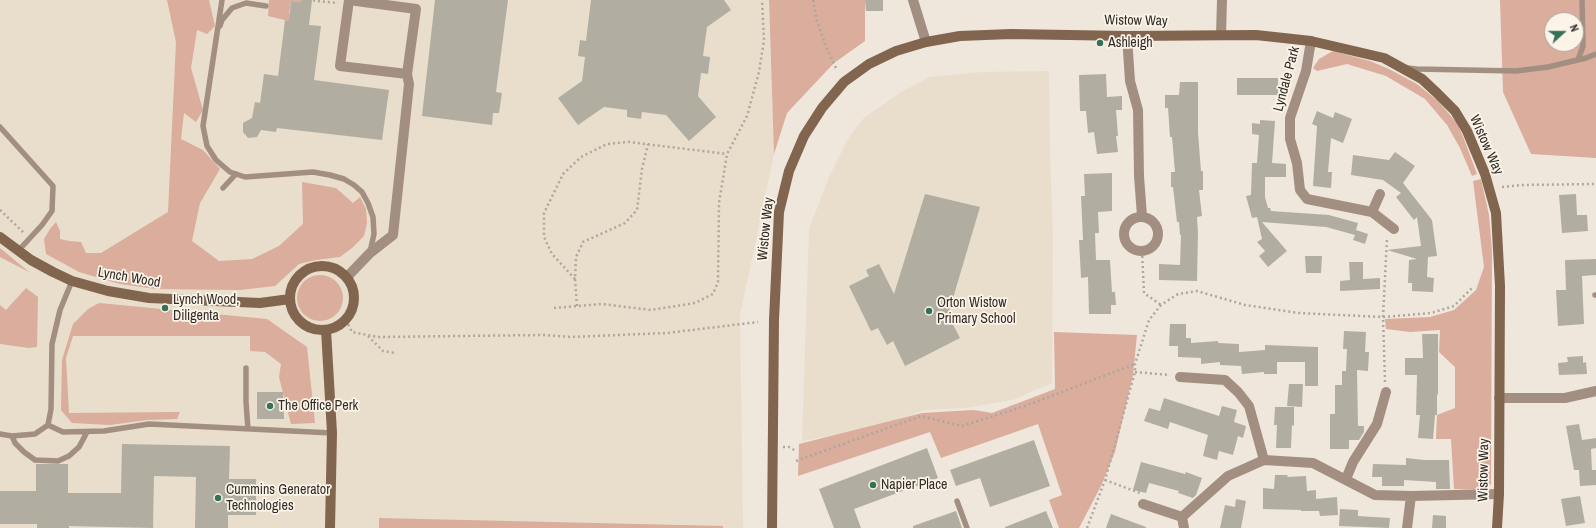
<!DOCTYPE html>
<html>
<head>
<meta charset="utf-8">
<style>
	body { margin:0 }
	#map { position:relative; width:1596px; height:528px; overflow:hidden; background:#efe7dc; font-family:"Archivo Narrow",sans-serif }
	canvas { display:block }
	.north { position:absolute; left:1544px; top:12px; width:40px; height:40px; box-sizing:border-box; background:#fdf4e9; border:1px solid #aba49c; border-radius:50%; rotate:69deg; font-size:11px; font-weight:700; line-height:16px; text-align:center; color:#302d28 }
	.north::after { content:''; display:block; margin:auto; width:14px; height:18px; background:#35705b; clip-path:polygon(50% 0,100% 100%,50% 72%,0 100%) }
</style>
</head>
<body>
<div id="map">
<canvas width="1596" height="528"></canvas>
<div class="north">N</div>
</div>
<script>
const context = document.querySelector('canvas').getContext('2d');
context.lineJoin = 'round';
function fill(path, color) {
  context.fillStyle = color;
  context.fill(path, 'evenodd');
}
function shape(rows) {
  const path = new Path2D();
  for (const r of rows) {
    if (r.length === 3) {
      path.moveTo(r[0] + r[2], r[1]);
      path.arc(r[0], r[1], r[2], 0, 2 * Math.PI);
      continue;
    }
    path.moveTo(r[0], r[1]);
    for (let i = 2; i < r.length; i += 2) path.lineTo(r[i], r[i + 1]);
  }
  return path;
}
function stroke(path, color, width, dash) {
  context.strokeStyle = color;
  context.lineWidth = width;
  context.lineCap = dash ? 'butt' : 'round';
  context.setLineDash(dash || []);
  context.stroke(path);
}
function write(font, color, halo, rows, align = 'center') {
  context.font = font + ' "Archivo Narrow",sans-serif';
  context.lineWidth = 3.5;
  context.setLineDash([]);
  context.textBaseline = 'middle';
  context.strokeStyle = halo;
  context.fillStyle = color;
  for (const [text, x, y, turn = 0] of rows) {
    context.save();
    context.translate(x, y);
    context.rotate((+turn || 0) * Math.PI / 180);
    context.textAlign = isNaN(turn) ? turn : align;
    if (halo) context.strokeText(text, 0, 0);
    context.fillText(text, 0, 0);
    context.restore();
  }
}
fill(shape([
	[0,0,769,0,774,154,740,315,743,528,0,528],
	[1049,71,1050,156,1053,238,1052,383,1012,400,965,408,924,410,874,428,802,441,809,229,830,175,849,137,864,118,901,92,930,77,983,72]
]), '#e9ddcb');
fill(shape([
	[167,0,209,0,215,26,207,34,197,30,191,68,203,110,196,122,184,113,181,139,203,150,220,169,200,203,192,241,219,261,252,259,279,246,303,224,302,182,336,188,353,203,360,197,366,209,367,223,364,236,352,248,340,257,316,260,299,264,275,286,240,290,156,289,120,284,79,272,46,254,44,239,50,229,56,222,60,231,60,239,69,241,81,242,86,253,101,253,168,212,176,42],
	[269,0,301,0,300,2,291,1,289,14,298,16,297,23,268,16],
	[769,0,865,0,865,41,834,63,787,113,774,154],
	[1500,0,1596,0,1596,158,1531,154,1503,92],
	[1552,20,1576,20,1576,44,1552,44],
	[1333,51,1370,61,1389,69,1417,84,1438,101,1457,123,1464,139,1477,174,1472,176,1460,148,1447,125,1425,99,1386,76,1347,64,1317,71,1313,68,1319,59],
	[1481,179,1489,215,1492,250,1491,484,1486,490,1454,489,1451,439,1436,439,1437,415,1455,408,1455,367,1439,352,1440,330,1410,332,1386,329,1385,319,1430,317,1454,310,1476,290,1484,267,1473,181],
	[0,248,29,272,0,257],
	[320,298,23],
	[26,288,38,297,37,347,29,348,0,344,0,305,6,310],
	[99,303,267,319,307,347,315,423,291,424,279,377,281,364,265,352,250,351,250,336,73,336,66,358,69,413,180,412,177,419,147,420,110,425,72,423,61,410,62,360,73,324,88,309],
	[1054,332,1137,335,1133,375,1115,452,1101,486,1079,528,1059,528,1049,500,1062,495,1038,424,941,458,930,432,798,476,799,444,922,413,974,410,992,413,1055,389],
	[379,518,723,526,723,528,379,528]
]), '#daad9d');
fill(shape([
	[301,0,312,0,309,25,321,26,314,80,389,90,382,140,277,128,276,132,261,130,257,137,248,138,243,132,243,123,252,118,255,102,260,103,264,74,278,76,285,20,289,21,291,1,300,2],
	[435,0,508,0,496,92,502,93,499,113,493,113,492,125,422,116],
	[591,0,724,0,731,10,707,27,703,56,710,57,708,74,701,73,698,96,716,117,689,141,666,115,642,112,641,119,627,117,627,110,604,107,578,125,558,98,582,81,585,57,578,56,580,40,586,41],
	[865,0,883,0,883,11,866,11],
	[1106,74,1107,97,1122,96,1122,110,1116,110,1118,136,1116,136,1118,152,1097,154,1094,132,1088,133,1086,111,1080,111,1079,75],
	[1237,78,1278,78,1278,95,1237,95],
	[1180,82,1198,82,1198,133,1201,171,1203,171,1203,190,1199,190,1202,216,1197,217,1198,233,1197,281,1159,280,1159,264,1180,265,1181,235,1180,235,1179,222,1177,222,1173,187,1171,187,1171,172,1175,172,1172,137,1170,137,1168,108,1165,108,1165,95,1179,95],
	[1317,111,1333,118,1335,112,1352,119,1343,143,1331,138,1328,172,1332,172,1331,188,1313,186,1317,126,1312,124],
	[1260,120,1275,121,1272,163,1286,164,1286,177,1265,177,1265,197,1268,208,1270,208,1271,211,1329,215,1358,223,1356,230,1368,234,1365,244,1353,240,1355,235,1326,227,1262,222,1287,251,1268,267,1259,256,1265,251,1257,242,1262,239,1257,217,1252,218,1246,196,1251,195,1252,163,1257,163,1259,135,1252,134,1252,123,1260,124],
	[1395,152,1415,166,1403,183,1432,220,1437,256,1428,257,1427,277,1434,278,1433,292,1412,291,1412,283,1408,283,1409,260,1417,259,1387,250,1421,246,1417,217,1414,220,1396,197,1401,193,1383,180,1351,175,1353,155,1389,160],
	[1112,173,1112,211,1098,212,1099,233,1095,233,1096,260,1110,260,1112,292,1115,292,1116,305,1111,305,1111,314,1089,314,1088,277,1081,278,1079,240,1083,240,1081,196,1085,196,1084,174],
	[925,194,980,207,948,315,960,338,905,366,893,341,887,345,878,328,871,331,849,286,869,276,866,270,879,264,894,294],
	[1576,194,1577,215,1587,215,1588,231,1562,233,1559,195],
	[1305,256,1322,256,1321,273,1306,273],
	[1596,259,1596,275,1582,276,1584,324,1558,326,1556,290,1566,290,1565,260],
	[1349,262,1363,262,1363,279,1380,278,1380,289,1340,291,1340,281,1350,280],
	[1170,324,1186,324,1186,338,1191,338,1191,343,1218,341,1218,343,1239,344,1239,352,1265,350,1265,345,1318,347,1318,386,1305,386,1305,362,1277,362,1277,374,1264,374,1264,372,1242,374,1241,366,1220,365,1220,362,1201,364,1201,358,1178,357,1178,346,1169,346],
	[1344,331,1366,332,1365,352,1369,352,1368,371,1357,370,1358,426,1364,426,1364,432,1359,440,1349,440,1349,449,1330,449,1330,414,1335,414,1335,385,1342,385,1342,371,1346,371,1347,349,1343,349],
	[1422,334,1438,334,1438,394,1437,395,1437,415,1435,415,1433,439,1418,438,1420,415,1416,415,1417,375,1405,375,1405,358,1423,358],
	[1583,356,1583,363,1586,362,1587,374,1559,375,1558,363,1568,362,1567,357],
	[1289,384,1303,384,1302,407,1287,406],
	[257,392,283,392,284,419,257,419],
	[1164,398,1219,416,1222,406,1237,410,1234,422,1246,426,1243,438,1238,436,1233,455,1219,451,1217,460,1203,456,1208,435,1170,422,1168,429,1144,421,1149,408,1160,411],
	[1275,407,1294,407,1294,426,1292,425,1291,448,1276,448,1277,425,1274,425],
	[1579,424,1582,440,1596,438,1596,448,1591,449,1592,470,1596,470,1596,485,1580,486,1579,470,1574,470,1566,426],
	[1034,440,1050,486,990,507,980,478,956,486,950,470],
	[122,444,230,446,229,479,256,479,256,515,228,515,228,528,195,528,196,477,154,476,153,528,69,526,69,528,37,528,37,524,0,524,0,491,36,491,36,464,68,464,68,493,121,493],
	[927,448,938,478,854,509,861,528,834,528,819,489],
	[1406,458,1424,460,1449,460,1450,489,1436,489,1436,482,1404,480,1404,486,1382,486,1382,477,1372,477,1373,464,1406,465],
	[1141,462,1185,474,1186,472,1202,478,1196,495,1193,498,1178,493,1179,491,1149,483,1146,493,1133,490],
	[1275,475,1288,475,1287,477,1306,476,1307,491,1316,490,1316,499,1337,497,1338,515,1320,516,1319,511,1301,511,1301,510,1263,509,1263,488,1274,489],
	[1580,496,1585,523,1566,526,1561,499],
	[1236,499,1246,501,1241,528,1220,528,1225,505,1235,507],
	[1340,509,1358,510,1358,516,1390,518,1389,528,1339,526],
	[956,511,962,528,913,528,913,526],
	[1046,511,1053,528,1005,528,1005,527],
	[1111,514,1146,527,1146,528,1106,528],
	[1433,515,1446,516,1446,528,1432,528]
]), '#b1aea1');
stroke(shape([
	[308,0,338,3],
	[813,0,817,21,826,47,837,70],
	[1502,187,1521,185,1596,184],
	[0,210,24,233],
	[1142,251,1144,293,1161,305],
	[575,279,552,254,544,237,544,213,563,174,581,157,607,144,629,142,727,154],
	[577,306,575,279,576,257,583,242,625,223,637,210,642,169,648,144],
	[554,308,602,304,651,310,695,303,713,294,718,282,719,203,727,154,747,116,759,72,764,40,762,0],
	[346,320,352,332,378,337,544,335,570,337,667,333,758,322],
	[368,336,383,351,395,353],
	[1135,372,1170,375],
	[1385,382,1383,317,1387,238],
	[783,447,789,447,796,451],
	[796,461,921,416,962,426,1025,406,1135,364],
	[1105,480,1140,493],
	[1087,528,1105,480,1135,372,1135,364,1149,320,1161,305,1178,294,1197,291,1245,305,1298,313,1383,317,1431,313,1454,306,1473,287]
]), '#ada79e', 2.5, [2, 3]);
stroke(shape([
	[222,0,203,126,207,146,216,160,230,172,245,177,313,172,330,175,344,179,354,185,362,192,368,203,373,217,374,234,370,252],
	[220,26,222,20,232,8,246,3,266,6],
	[1578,60,1583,46,1582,0],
	[1407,68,1417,69,1516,71,1548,67,1586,58,1596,54],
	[0,127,53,186,52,211,42,225,18,251],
	[223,188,236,174],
	[1595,295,1596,295],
	[246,368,246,402,248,429],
	[48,425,63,432,104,431,149,424,332,433],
	[0,434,12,436,35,434,48,425,51,409,52,344,60,310,72,281],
	[12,436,15,443,24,452,35,460,58,461,69,456,79,447,87,432],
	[957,501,967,528]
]), '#a38f81', 5.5);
stroke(shape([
	[913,0,926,42],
	[1221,35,1222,0],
	[1127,36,1130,81,1138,110,1139,176,1142,216],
	[1311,41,1306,71,1290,118,1290,139,1297,163,1300,190,1307,199,1372,212,1394,229],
	[1372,212,1380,194],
	[1141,234,17],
	[347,277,370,253,393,235,409,84,407,74,416,9,349,0,340,66,407,74],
	[1180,377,1225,380,1238,392,1249,406,1264,460],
	[1499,398,1565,398,1596,391],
	[1346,479,1353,462,1377,424,1386,392],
	[1143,504,1182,517],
	[1184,528,1182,517,1228,476,1264,460,1313,463,1375,495,1411,496,1499,494],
	[1407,528,1411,496]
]), '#a38f81', 10);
stroke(shape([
	[0,237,31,260,53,272,72,281,108,291,149,298,260,303,290,299],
	[322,298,32],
	[326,330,332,433,330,528],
	[772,528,774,320,779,212,789,171,804,136,822,108,844,82,869,64,896,51,926,42,960,36,1011,34,1127,36,1256,35,1311,41,1384,58,1422,79,1437,93,1455,111,1467,131,1485,174,1496,213,1500,286,1499,494,1497,528]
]), '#81654f', 10);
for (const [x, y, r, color] of [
	[1100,43,4,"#35705b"],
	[165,308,4,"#35705b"],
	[929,311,4,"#35705b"],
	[270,406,4,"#35705b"],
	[873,485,4,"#35705b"],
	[218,498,4,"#35705b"]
]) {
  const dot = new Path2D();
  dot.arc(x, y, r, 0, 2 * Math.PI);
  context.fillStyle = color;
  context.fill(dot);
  stroke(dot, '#fdf4e9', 1.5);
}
write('14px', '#302d28', '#fdf4e9', [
	["Wistow Way",1136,21,1],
	["Lyndale Park",1287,79,-75],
	["Wistow Way",1486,145,66],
	["Wistow Way",766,229,-84],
	["Lynch Wood",129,278,10],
	["Wistow Way",1484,470,-89]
]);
write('14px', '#302d28', '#fdf4e9', [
	["Ashleigh",1108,43],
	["Lynch Wood,",173,300],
	["Diligenta",173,316],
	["Orton Wistow",937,303],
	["Primary School",937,319],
	["The Office Perk",278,406],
	["Napier Place",881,485],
	["Cummins Generator",226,490],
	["Technologies",226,506]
], 'left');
</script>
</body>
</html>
